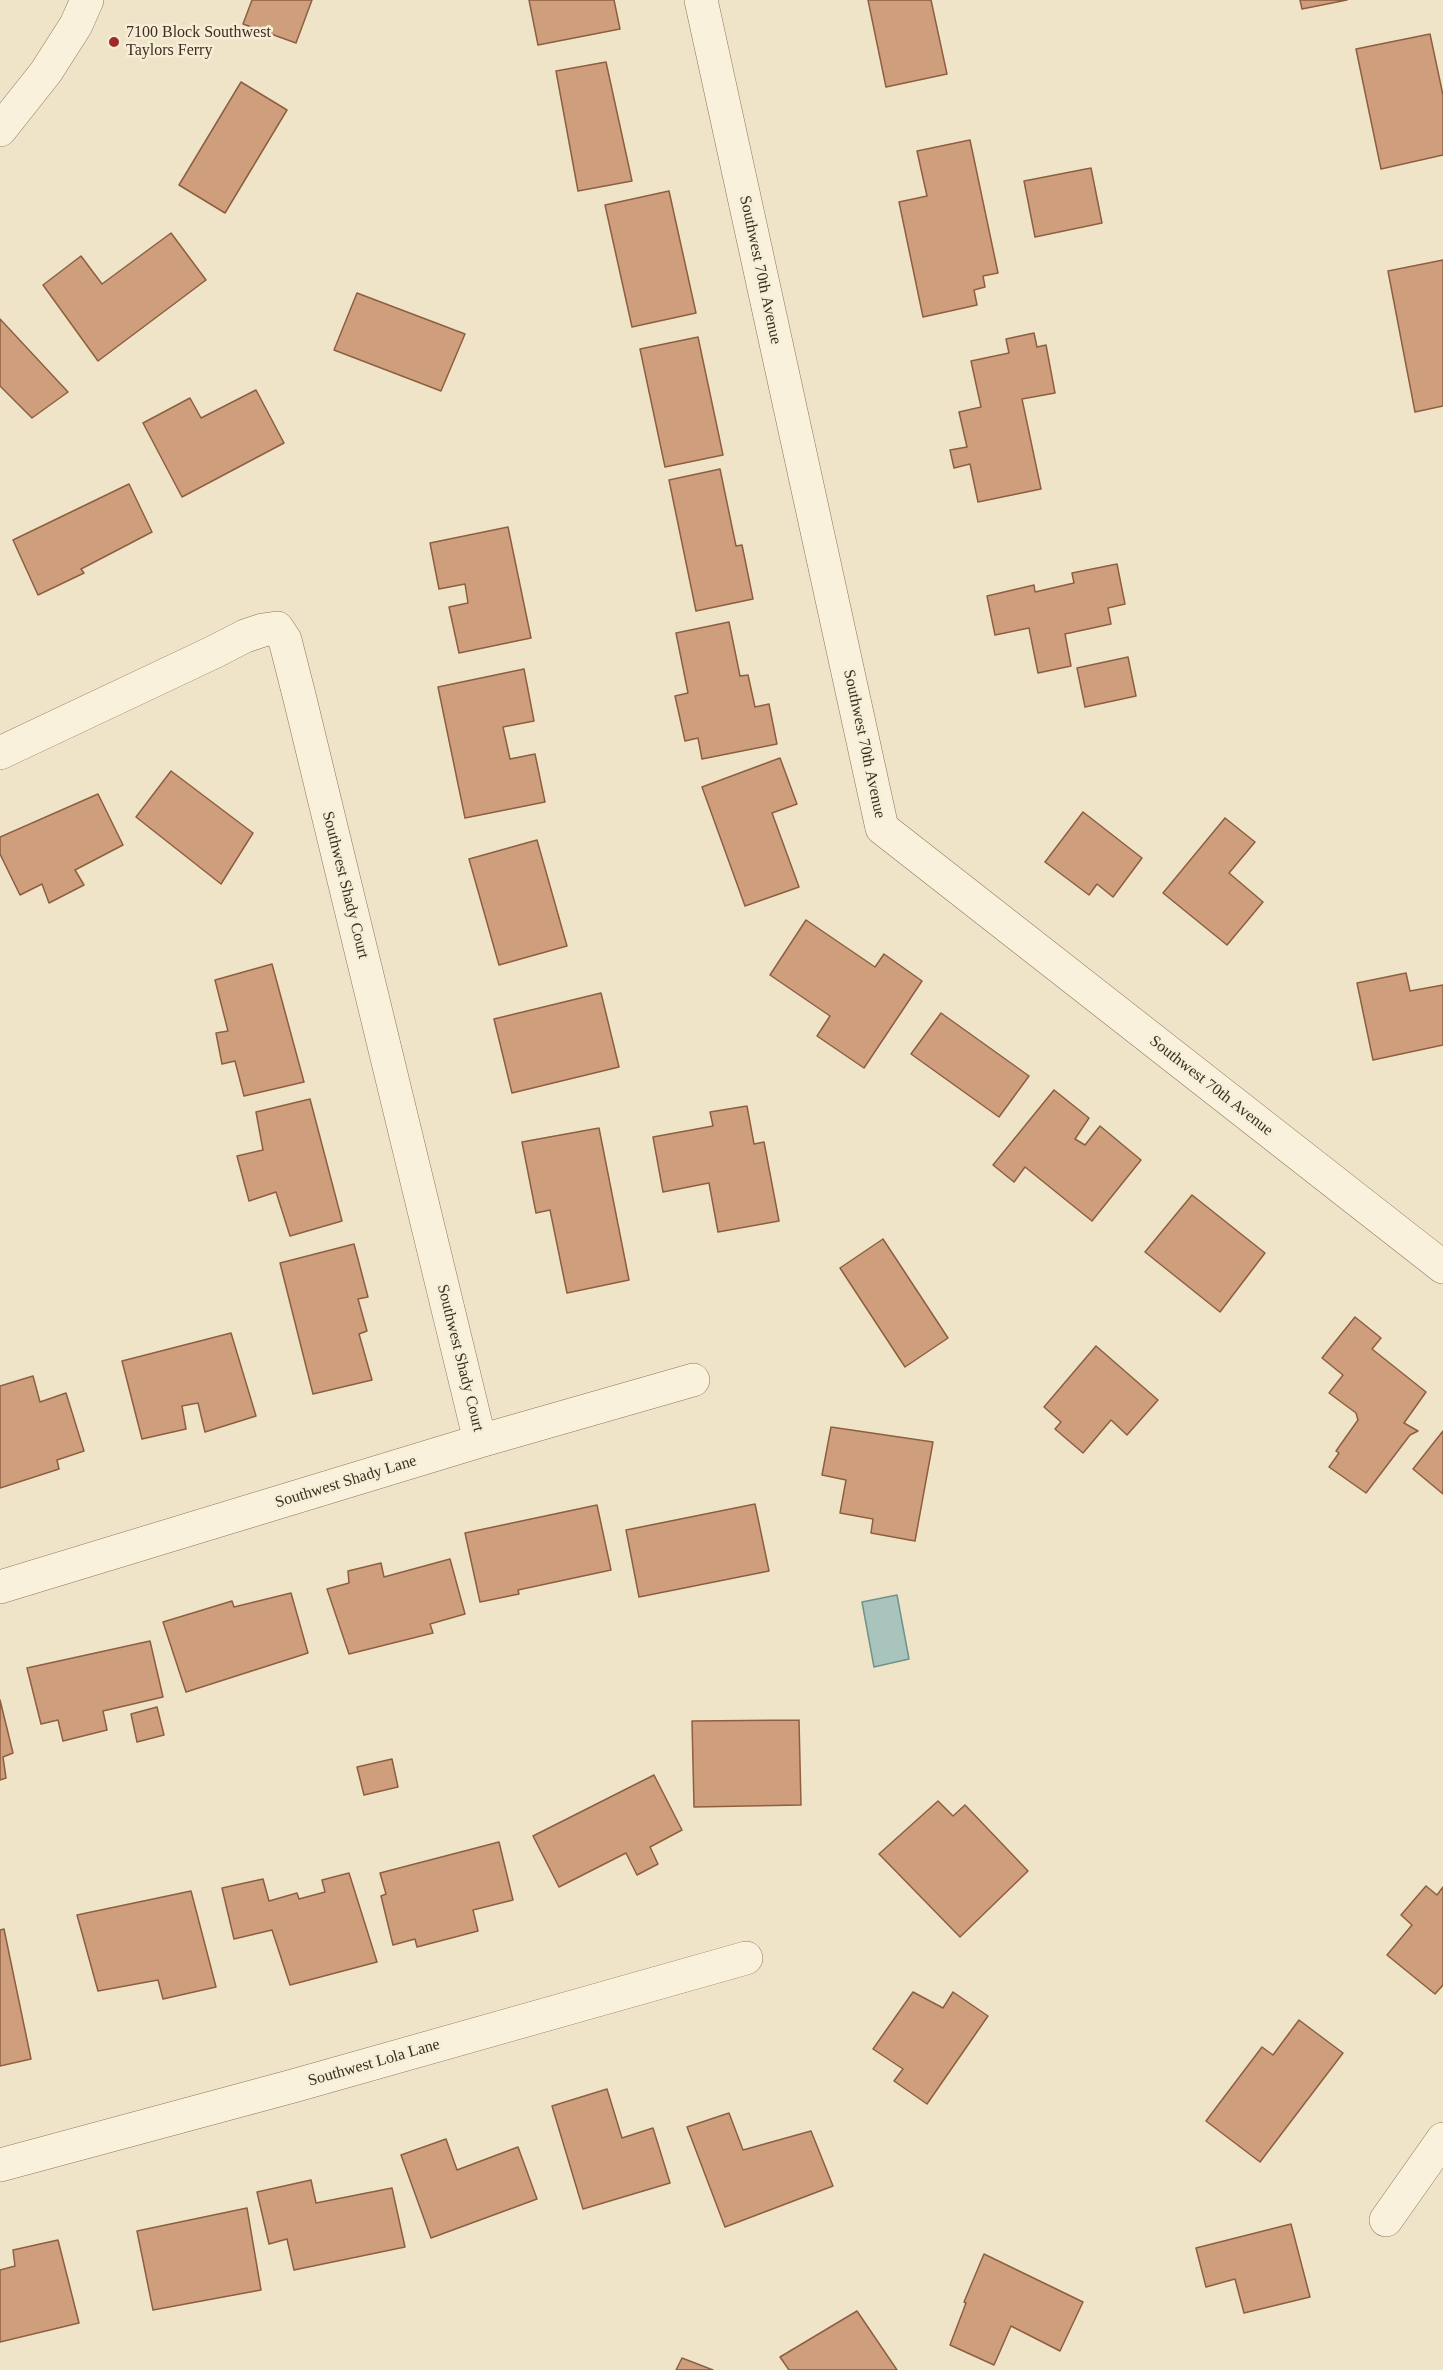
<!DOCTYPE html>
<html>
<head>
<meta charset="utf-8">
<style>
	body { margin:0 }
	canvas { display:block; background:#f0e4c8 }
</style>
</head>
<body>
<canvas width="1443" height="2370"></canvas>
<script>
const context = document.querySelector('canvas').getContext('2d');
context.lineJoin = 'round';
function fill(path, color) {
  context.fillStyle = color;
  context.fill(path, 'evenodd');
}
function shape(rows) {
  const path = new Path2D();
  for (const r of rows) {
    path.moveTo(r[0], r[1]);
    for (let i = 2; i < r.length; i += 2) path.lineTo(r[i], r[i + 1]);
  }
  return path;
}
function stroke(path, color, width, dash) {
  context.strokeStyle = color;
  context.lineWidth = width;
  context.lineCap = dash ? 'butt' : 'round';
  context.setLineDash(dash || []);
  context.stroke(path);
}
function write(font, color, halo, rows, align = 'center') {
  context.font = font + ' "Times New Roman",serif';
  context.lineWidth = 5;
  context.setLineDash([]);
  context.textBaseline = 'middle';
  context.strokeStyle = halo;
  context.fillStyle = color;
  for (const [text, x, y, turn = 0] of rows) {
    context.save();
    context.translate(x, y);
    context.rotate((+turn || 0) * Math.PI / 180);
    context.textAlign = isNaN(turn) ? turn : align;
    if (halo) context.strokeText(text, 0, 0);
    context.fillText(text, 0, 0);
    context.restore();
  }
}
const water = shape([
	[897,1595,909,1659,874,1667,862,1602,897,1595]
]);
fill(water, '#a9c4bc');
stroke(water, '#6f938a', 1.5);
const building = shape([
	[252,0,312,0,296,43,243,24,252,0],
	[529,0,614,0,620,29,538,45,529,0],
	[868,0,931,0,947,74,886,87,868,0],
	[1300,0,1347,0,1302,9,1300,0],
	[1430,34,1443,95,1443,155,1381,169,1356,49,1430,34],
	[606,62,632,181,578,191,556,71,606,62],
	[241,82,287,110,225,213,179,185,241,82],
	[970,140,998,273,983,276,985,287,974,290,977,305,923,317,899,202,927,196,917,151,970,140],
	[1091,168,1102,223,1035,237,1024,181,1091,168],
	[669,191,696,313,632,327,605,205,669,191],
	[171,233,206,280,98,361,43,285,81,256,102,284,171,233],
	[1443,260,1443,406,1415,412,1388,271,1443,260],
	[357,293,465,334,441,391,334,350,357,293],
	[0,319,68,392,32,418,0,386,0,319],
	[1034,333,1037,347,1046,345,1055,393,1022,399,1041,489,978,502,970,464,954,468,950,450,967,447,959,412,981,407,971,361,1009,353,1006,339,1034,333],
	[698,337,723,455,665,467,640,349,698,337],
	[256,390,284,443,182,497,143,423,190,398,201,418,256,390],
	[720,469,736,546,742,545,753,599,696,611,669,480,720,469],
	[129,484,152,532,81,569,84,573,38,595,13,540,129,484],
	[508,527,531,638,459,653,449,607,468,603,465,584,439,589,430,543,508,527],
	[1117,564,1125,604,1108,608,1111,624,1065,634,1071,666,1038,673,1029,628,995,635,987,596,1034,585,1035,592,1074,583,1072,573,1117,564],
	[729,622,740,676,748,675,755,707,769,704,777,744,702,759,698,738,685,741,675,696,688,693,676,633,729,622],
	[1128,657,1136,696,1085,707,1077,668,1128,657],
	[524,669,534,721,503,727,510,759,535,754,545,802,465,818,438,687,524,669],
	[780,758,797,804,772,813,799,887,745,906,702,787,780,758],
	[171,771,253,833,221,884,136,817,171,771],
	[98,794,123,845,75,870,84,885,49,903,42,884,20,895,0,854,0,837,98,794],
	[1083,812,1142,858,1113,897,1097,884,1089,895,1045,862,1083,812],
	[1225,818,1255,842,1229,873,1263,902,1227,945,1163,893,1225,818],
	[537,840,567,946,499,965,469,859,537,840],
	[806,920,875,967,884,954,922,981,864,1068,817,1036,830,1016,770,975,806,920],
	[272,964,304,1082,244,1096,235,1061,222,1064,216,1033,228,1031,215,980,272,964],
	[1406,973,1410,991,1443,985,1443,1045,1373,1060,1357,983,1406,973],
	[601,993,619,1067,512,1093,494,1019,601,993],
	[941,1013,1029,1076,999,1117,911,1054,941,1013],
	[1054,1090,1089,1118,1075,1139,1085,1145,1100,1126,1141,1160,1092,1221,1025,1167,1014,1182,993,1165,1054,1090],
	[310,1099,342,1221,290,1236,276,1192,249,1201,237,1156,263,1150,256,1112,310,1099],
	[747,1106,754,1144,764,1142,779,1221,718,1232,709,1183,663,1192,653,1137,713,1126,710,1112,747,1106],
	[599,1128,629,1280,567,1293,550,1210,536,1213,522,1142,599,1128],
	[1192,1195,1265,1253,1220,1312,1145,1252,1192,1195],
	[883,1239,948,1338,905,1367,840,1268,883,1239],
	[354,1244,368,1297,358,1299,367,1331,359,1334,372,1380,313,1394,280,1263,354,1244],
	[1355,1317,1381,1338,1372,1349,1426,1392,1404,1423,1418,1431,1410,1435,1366,1493,1329,1467,1339,1453,1336,1451,1358,1420,1356,1413,1329,1393,1343,1375,1322,1358,1355,1317],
	[231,1333,256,1416,205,1432,198,1403,182,1406,186,1429,142,1439,122,1361,231,1333],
	[1096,1346,1158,1400,1127,1435,1111,1420,1083,1453,1055,1429,1061,1422,1044,1407,1096,1346],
	[33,1376,40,1402,66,1393,84,1451,57,1460,59,1469,0,1488,0,1386,33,1376],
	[831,1427,933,1442,915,1541,871,1533,873,1519,840,1513,846,1480,822,1475,831,1427],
	[1443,1431,1443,1494,1413,1469,1443,1431],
	[755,1504,769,1571,639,1597,626,1530,755,1504],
	[597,1505,611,1570,518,1590,519,1594,480,1602,465,1533,597,1505],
	[450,1559,465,1614,430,1624,433,1633,349,1654,327,1589,349,1583,348,1571,381,1563,384,1577,450,1559],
	[291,1593,308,1653,186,1692,163,1622,232,1601,234,1607,291,1593],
	[150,1641,163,1697,103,1711,107,1730,63,1741,58,1720,41,1724,27,1668,150,1641],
	[0,1700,13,1753,3,1757,6,1778,0,1780,0,1700],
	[157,1707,164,1735,137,1742,131,1714,157,1707],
	[799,1720,801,1805,694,1807,692,1721,799,1720],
	[392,1759,398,1787,364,1795,357,1767,392,1759],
	[654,1775,682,1830,650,1847,658,1864,637,1875,626,1853,559,1887,533,1836,654,1775],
	[938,1801,953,1816,965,1805,1028,1871,960,1937,879,1854,938,1801],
	[499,1842,513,1900,473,1910,478,1931,417,1947,415,1939,393,1945,381,1896,386,1894,380,1873,499,1842],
	[349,1873,377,1962,290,1985,272,1930,234,1939,222,1888,263,1879,269,1901,297,1893,299,1899,325,1892,322,1880,349,1873],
	[1426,1886,1437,1895,1443,1887,1443,1985,1435,1994,1387,1955,1412,1925,1401,1915,1426,1886],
	[191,1891,216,1987,163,1999,158,1980,98,1991,77,1915,191,1891],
	[4,1929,31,2059,0,2066,0,1930,4,1929],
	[913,1992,943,2008,953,1992,988,2016,927,2104,894,2081,903,2069,873,2049,913,1992],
	[1299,2020,1343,2053,1260,2162,1206,2121,1262,2047,1273,2055,1299,2020],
	[607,2089,622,2138,653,2128,670,2183,583,2209,552,2106,607,2089],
	[729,2113,743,2150,811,2131,833,2186,725,2227,687,2127,729,2113],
	[446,2139,457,2170,518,2147,537,2199,431,2238,401,2155,446,2139],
	[311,2180,316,2203,392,2188,405,2247,294,2270,287,2239,269,2244,257,2192,311,2180],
	[247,2208,261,2290,153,2310,137,2231,247,2208],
	[1291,2224,1310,2297,1244,2313,1235,2279,1206,2287,1196,2248,1291,2224],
	[58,2240,79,2323,0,2342,0,2270,15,2266,13,2250,58,2240],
	[984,2254,1083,2302,1060,2351,1011,2326,994,2365,950,2345,966,2303,964,2302,984,2254],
	[857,2311,897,2370,789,2370,780,2357,857,2311],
	[682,2358,713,2370,676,2370,682,2358]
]);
fill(building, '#cf9f7d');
stroke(building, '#8d5f41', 1.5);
const minor = shape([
	[701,0,882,828,1443,1267],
	[0,753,214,652,245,636,263,630,277,628,285,640,300,699,480,1441],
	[0,1587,480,1441,693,1380],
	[0,2165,293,2086,746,1958],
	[1386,2220,1443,2139]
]);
const tertiary = shape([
	[0,130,46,72,76,25,87,0]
]);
stroke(minor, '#8d765c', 34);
stroke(tertiary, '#8d765c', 34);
stroke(minor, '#faf1dc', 33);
stroke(tertiary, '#faf1dc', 33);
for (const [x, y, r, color] of [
	[114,42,6,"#9e2a2b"]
]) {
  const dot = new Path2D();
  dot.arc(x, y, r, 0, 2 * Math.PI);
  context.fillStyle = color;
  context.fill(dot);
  stroke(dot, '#f7eed8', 2);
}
write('16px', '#3d2e20', '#f7eed8', [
	["7100 Block Southwest",126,33],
	["Taylors Ferry",126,51]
], 'left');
write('16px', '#3d2e20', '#f7eed8', [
	["Southwest 70th Avenue",760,270,78],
	["Southwest 70th Avenue",864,744,78],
	["Southwest Shady Court",345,885,76],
	["Southwest 70th Avenue",1211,1086,38],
	["Southwest Shady Court",460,1358,76],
	["Southwest Shady Lane",346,1482,-17],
	["Southwest Lola Lane",374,2063,-16]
]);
</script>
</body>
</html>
